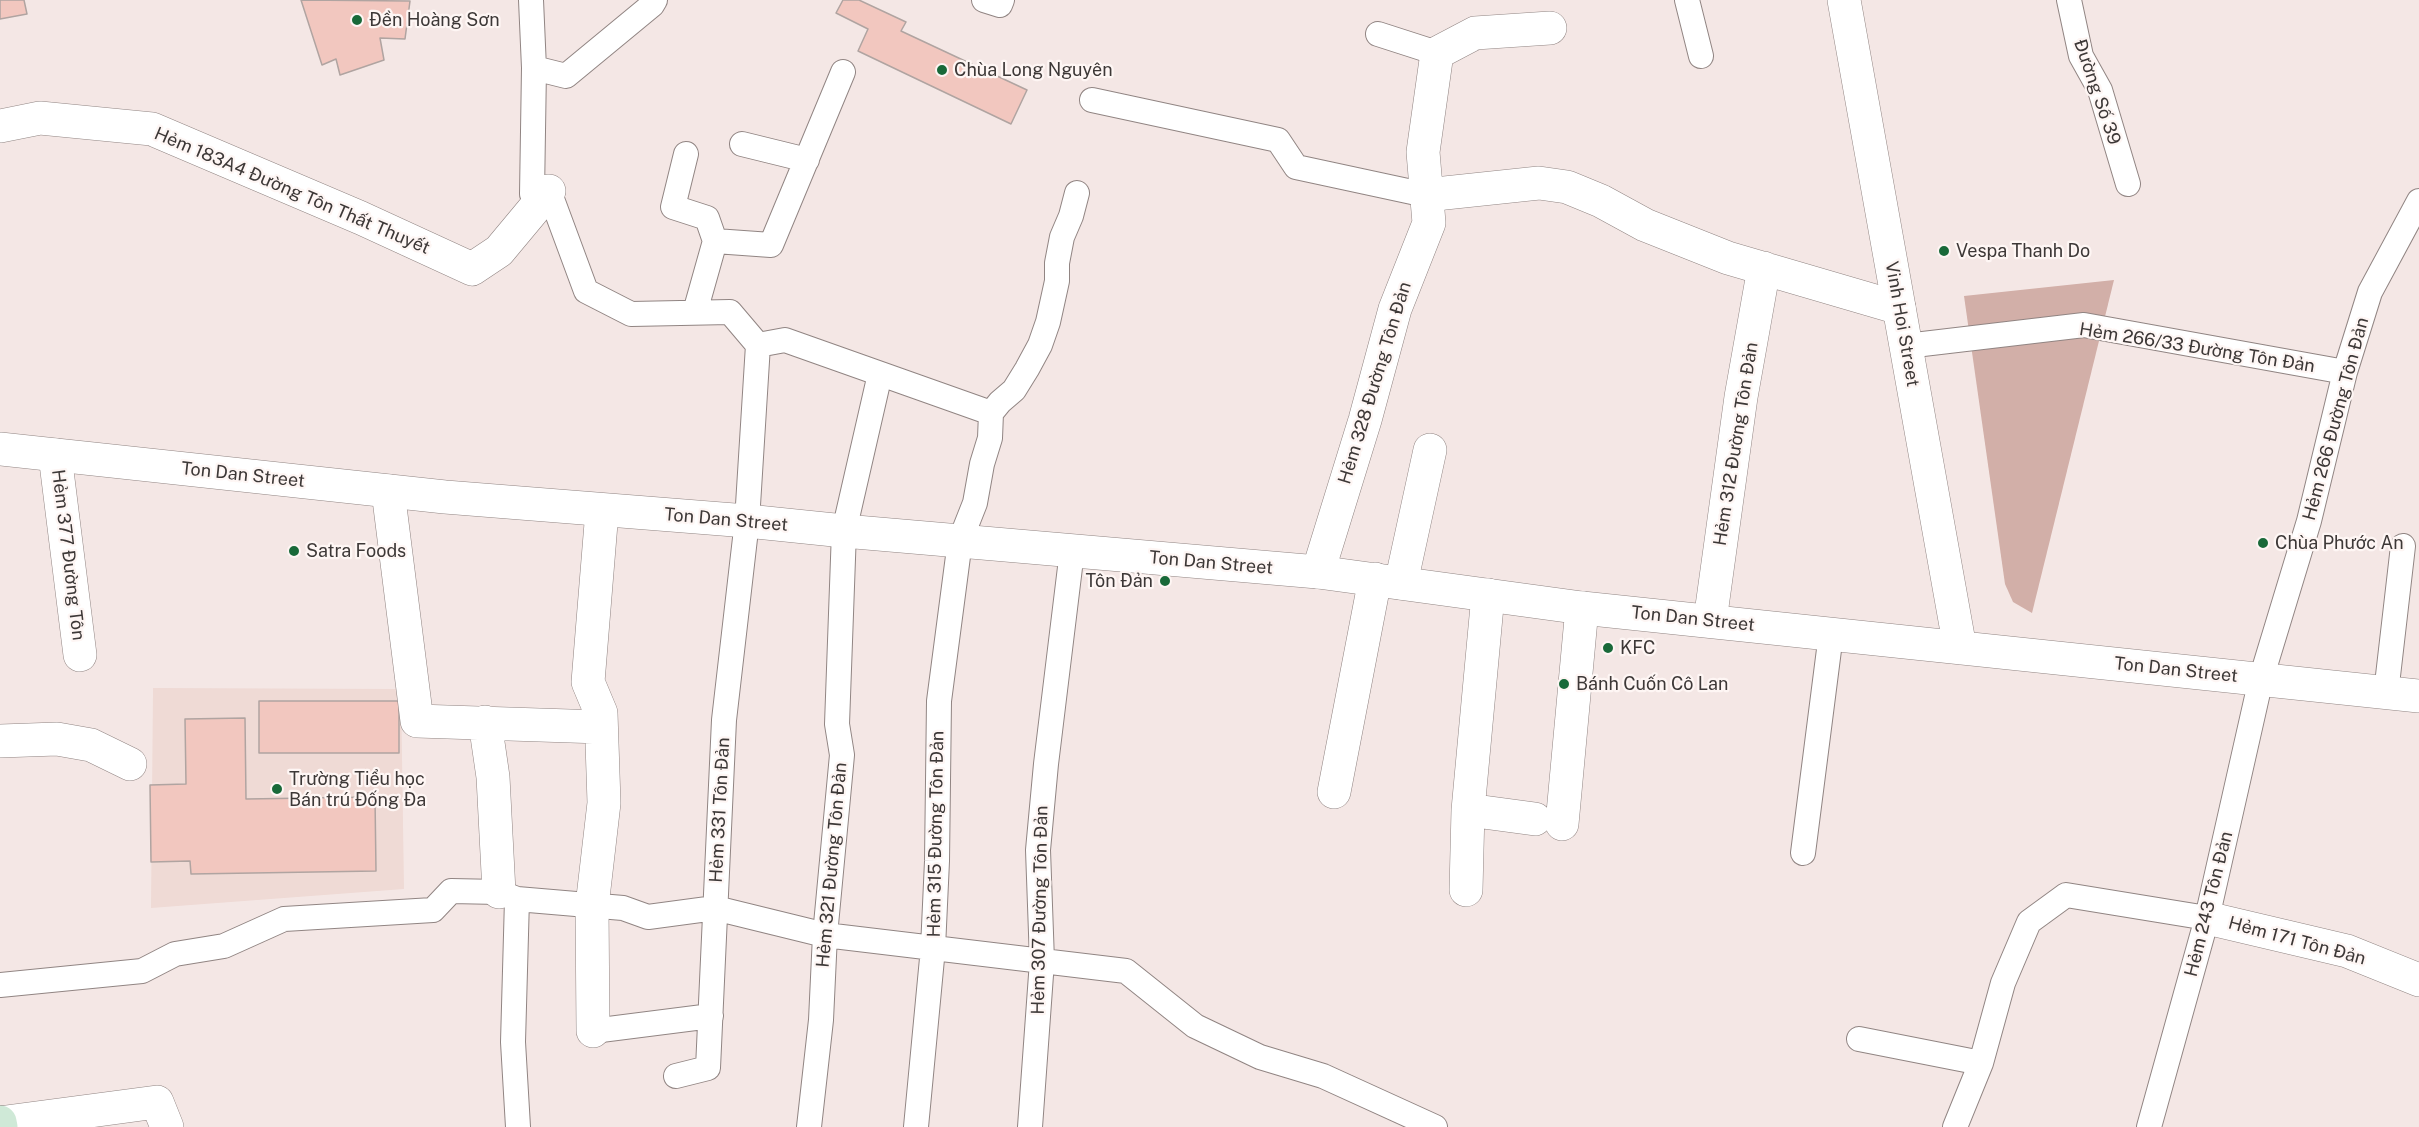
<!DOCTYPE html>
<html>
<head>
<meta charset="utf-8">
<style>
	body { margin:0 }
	canvas { display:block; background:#f4e7e5 }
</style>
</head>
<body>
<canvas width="2419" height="1127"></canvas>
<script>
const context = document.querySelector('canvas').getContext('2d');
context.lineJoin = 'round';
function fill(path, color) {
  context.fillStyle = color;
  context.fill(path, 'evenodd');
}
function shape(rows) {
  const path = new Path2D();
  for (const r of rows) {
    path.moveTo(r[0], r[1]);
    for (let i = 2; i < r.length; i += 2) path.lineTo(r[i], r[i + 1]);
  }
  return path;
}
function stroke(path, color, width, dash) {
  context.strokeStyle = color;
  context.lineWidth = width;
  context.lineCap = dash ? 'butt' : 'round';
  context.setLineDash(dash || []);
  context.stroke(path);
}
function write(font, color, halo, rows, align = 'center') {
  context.font = font + ' "Public Sans",sans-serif';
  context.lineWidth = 4.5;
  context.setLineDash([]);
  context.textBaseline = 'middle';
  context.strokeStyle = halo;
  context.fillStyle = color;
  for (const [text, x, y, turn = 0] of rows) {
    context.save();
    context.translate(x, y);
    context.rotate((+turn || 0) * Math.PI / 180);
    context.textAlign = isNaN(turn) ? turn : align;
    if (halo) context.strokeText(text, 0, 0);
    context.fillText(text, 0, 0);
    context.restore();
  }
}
fill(shape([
	[153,688,401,689,404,889,151,908]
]), '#efdad5');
fill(shape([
	[2114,280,2032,613,2013,602,2005,584,1964,296]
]), '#d2afa8');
const building = shape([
	[0,0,24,0,27,14,0,19,0,0],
	[301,0,410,1,405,39,380,38,384,60,340,75,336,59,322,65,301,0],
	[843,0,859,0,906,22,901,31,1027,90,1011,124,858,51,868,29,836,13,843,0],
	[259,701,399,701,399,753,259,753,259,701],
	[245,718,246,799,375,797,376,871,191,874,190,861,151,862,150,785,186,784,185,719,245,718]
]);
fill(building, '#f2c7bf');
stroke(building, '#b0a4a1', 1.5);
const service = shape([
	[531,0,534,68,532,194,549,191,586,291,631,314,730,312,758,345,747,521,724,720,708,1068,676,1076],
	[984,0,1000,5,1002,0],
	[1687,0,1701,56],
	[2069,0,2081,56,2100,90,2128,184],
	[1378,34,1437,53],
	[534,68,566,76,652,5,655,0],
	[1092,100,1278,140,1296,167,1426,195],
	[742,144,807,160],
	[686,154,673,207,707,218,715,241],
	[695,312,715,241,771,245,843,72],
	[758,345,785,340,991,413],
	[1906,346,2084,325,2345,372],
	[2386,693,2403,546],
	[1803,853,1831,634],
	[517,899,513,1042,518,1127],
	[0,985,142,971,175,954,224,946,284,919,433,910,451,891,499,892,517,899,623,908,648,917,715,908,825,935,1126,971,1195,1026,1260,1057,1323,1076,1435,1127],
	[593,1031,711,1016],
	[1859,1039,1981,1063],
	[809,1127,821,1020,825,935,842,755,837,724,844,531,880,374],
	[916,1127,933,948,937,861,939,701,960,541,975,503,982,464,990,438,991,413,1000,402,1014,390,1027,369,1040,345,1048,322,1057,281,1057,263,1062,237,1071,216,1077,193],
	[1030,1127,1042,961,1038,850,1046,764,1072,551],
	[1955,1127,1981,1063,2003,983,2029,922,2066,895,2207,918],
	[2149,1127,2207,918,2261,679,2309,521,2345,372,2370,292,2419,201]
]);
const minor = shape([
	[0,126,40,118,152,129,361,218,472,269,499,251,549,191],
	[1426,195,1539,183,1567,187,1601,201,1645,225,1728,258,1899,308],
	[55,455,80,655],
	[388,491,417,721,601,727],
	[1318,572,1365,420,1395,309,1429,223,1423,152,1437,53,1475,33,1550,28],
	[1401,583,1430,450],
	[1488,595,1468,810,1535,819],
	[1710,621,1741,397,1764,268],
	[485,722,493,777,499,892],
	[0,741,57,739,91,745,130,764],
	[1334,792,1375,579],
	[1562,824,1582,608],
	[1466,890,1468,810],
	[2207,918,2347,951,2419,980],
	[593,1031,592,906,604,803,601,713,588,682,602,511],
	[0,1123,157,1102,167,1127]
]);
const tertiary = shape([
	[1844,0,1960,648],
	[0,449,445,497,747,521,844,531,1318,572,1582,608,2419,696]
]);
const secondary = shape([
	[0,1122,1,1127]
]);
stroke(service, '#918583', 26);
stroke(minor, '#918583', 34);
stroke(tertiary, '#918583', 34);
stroke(secondary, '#918583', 34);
stroke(service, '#fff', 24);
stroke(minor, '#fff', 33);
stroke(tertiary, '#fff', 33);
stroke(secondary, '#cfe9d7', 33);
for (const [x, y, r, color] of [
	[357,20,6,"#196939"],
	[942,70,6,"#196939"],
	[1944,251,6,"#196939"],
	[2263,543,6,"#196939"],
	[294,551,6,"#196939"],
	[1165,581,6,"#196939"],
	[1608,648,6,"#196939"],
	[1564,684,6,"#196939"],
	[277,789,6,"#196939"]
]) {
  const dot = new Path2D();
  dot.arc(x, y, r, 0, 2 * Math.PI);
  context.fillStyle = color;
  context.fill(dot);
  stroke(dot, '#fef6f4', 2);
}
write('18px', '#3d3837', '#fef6f4', [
	["Đền Hoàng Sơn",369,20],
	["Chùa Long Nguyên",954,70],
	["Vespa Thanh Do",1956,251],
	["Chùa Phước An",2275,543],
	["Satra Foods",306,551],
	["Tôn Đản",1153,581,"right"],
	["KFC",1620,648],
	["Bánh Cuốn Cô Lan",1576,684],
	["Trường Tiểu học",289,779],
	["Bán trú Đống Đa",289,800]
], 'left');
write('18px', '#3d3837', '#fef6f4', [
	["Đường Số 39",2097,92,71],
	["Hẻm 183A4 Đường Tôn Thất Thuyết",292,191,23],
	["Vinh Hoi Street",1902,324,80],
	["Hẻm 266/33 Đường Tôn Đản",2197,348,9],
	["Hẻm 328 Đường Tôn Đản",1375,383,-73],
	["Hẻm 266 Đường Tôn Đản",2336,419,-75],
	["Hẻm 312 Đường Tôn Đản",1736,444,-81],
	["Ton Dan Street",243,475,6],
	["Ton Dan Street",726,520,5],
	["Hẻm 377 Đường Tôn",68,555,83],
	["Ton Dan Street",1211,563,5],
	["Ton Dan Street",1693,619,6],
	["Ton Dan Street",2176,670,6],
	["Hẻm 331 Tôn Đản",720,810,-87],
	["Hẻm 315 Đường Tôn Đản",936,834,-89],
	["Hẻm 321 Đường Tôn Đản",832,865,-85],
	["Hẻm 243 Tôn Đản",2209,904,-76],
	["Hẻm 307 Đường Tôn Đản",1040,910,-89],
	["Hẻm 171 Tôn Đản",2297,941,15]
]);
</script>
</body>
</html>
